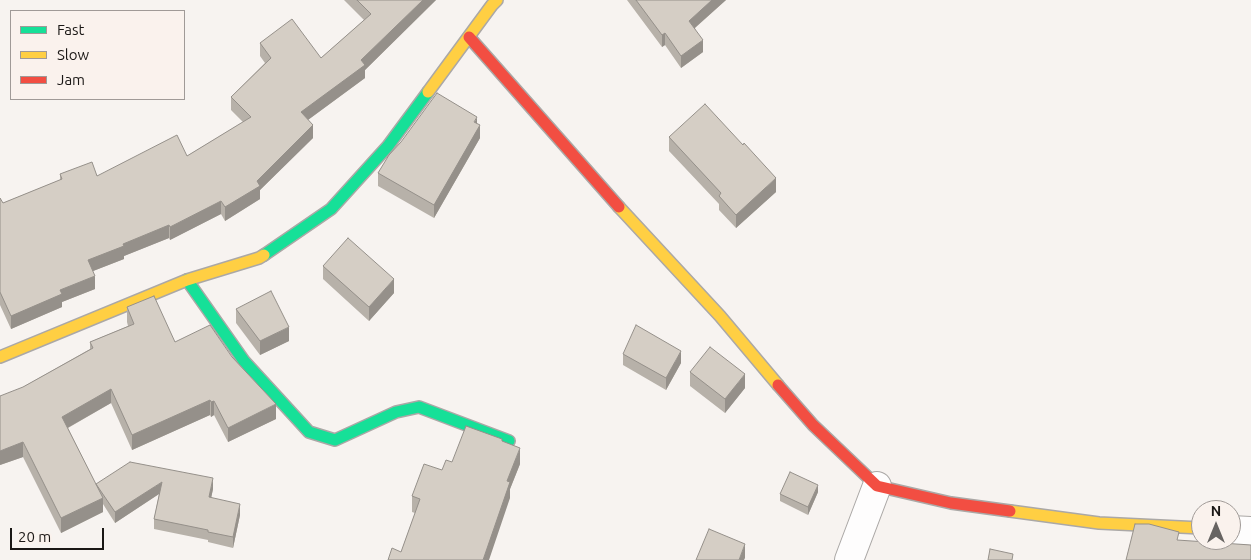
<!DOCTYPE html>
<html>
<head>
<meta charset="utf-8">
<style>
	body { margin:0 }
	#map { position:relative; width:1251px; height:560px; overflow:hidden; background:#f7f3f0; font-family:Ubuntu,sans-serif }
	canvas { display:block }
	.legend { position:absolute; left:10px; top:10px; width:175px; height:90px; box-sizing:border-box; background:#faf2ed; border:1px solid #a09a97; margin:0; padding:6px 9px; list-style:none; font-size:15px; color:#1a1715 }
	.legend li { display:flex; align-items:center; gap:10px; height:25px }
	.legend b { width:25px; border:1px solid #a09a97 }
	.north { position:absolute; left:1191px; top:500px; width:50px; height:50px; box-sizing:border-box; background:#faf2ed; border:1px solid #a09a97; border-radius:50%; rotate:0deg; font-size:14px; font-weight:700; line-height:20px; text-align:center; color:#1a1715 }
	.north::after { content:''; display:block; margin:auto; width:18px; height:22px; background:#676462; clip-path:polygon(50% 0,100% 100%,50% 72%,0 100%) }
	.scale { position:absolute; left:10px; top:528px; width:94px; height:22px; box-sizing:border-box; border:2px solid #1a1715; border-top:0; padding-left:6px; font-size:15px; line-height:18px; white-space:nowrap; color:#1a1715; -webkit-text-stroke:4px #faf2ed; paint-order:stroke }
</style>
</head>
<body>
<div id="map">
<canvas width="1251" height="560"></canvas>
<ul class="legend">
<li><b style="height:6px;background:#16e098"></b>Fast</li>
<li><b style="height:6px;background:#ffcf43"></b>Slow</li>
<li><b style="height:6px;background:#f24e42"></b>Jam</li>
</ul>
<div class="north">N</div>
<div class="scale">20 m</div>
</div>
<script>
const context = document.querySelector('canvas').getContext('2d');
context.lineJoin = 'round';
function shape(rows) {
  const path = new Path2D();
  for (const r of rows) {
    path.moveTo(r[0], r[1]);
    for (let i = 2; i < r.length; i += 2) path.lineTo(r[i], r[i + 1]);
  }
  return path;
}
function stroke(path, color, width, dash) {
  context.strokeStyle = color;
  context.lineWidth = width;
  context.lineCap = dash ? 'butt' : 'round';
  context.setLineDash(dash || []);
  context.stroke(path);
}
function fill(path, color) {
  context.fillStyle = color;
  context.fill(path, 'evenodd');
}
const street = shape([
	[1231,530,1251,531],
	[849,560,877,486]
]);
const fast = shape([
	[264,255,331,209,388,146,428,92],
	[187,280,244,361,309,432,335,440,396,412,419,407,509,441]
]);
const slow = shape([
	[428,92,492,5,497,0],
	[619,207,720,316,778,385],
	[0,357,187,280,259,258,264,255],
	[1010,511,1099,523,1201,528]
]);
const jam = shape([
	[469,37,619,207],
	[778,385,813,425,877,486,951,503,1010,511]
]);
stroke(street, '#aba8a6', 30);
stroke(fast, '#aba8a6', 14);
stroke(slow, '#aba8a6', 14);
stroke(jam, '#aba8a6', 14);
stroke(street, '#fefdfd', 28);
stroke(fast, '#16e098', 11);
stroke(slow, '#ffcf43', 11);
stroke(jam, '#f24e42', 11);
fill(shape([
	[344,0,436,0,365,70,365,78,308,120,313,138,260,190,260,199,225,221,221,214,170,240,169,238,124,256,124,259,93,271,95,289,62,302,62,307,11,329,0,305,0,198,3,203,60,180,60,174,97,176,187,156,243,122,231,110,231,97,265,63,260,56,260,43,321,58,364,20],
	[627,0,726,0,695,28,703,52,681,68,665,45,662,47],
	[477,124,480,138,434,218,378,186,378,173],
	[669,137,776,192,736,228,719,210,719,204,669,151],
	[323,266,394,293,369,321,323,279],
	[127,307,175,342,276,419,228,442,214,415,211,417,210,415,132,450,111,403,68,428,96,485,213,489,211,498,240,515,233,548,208,542,208,540,154,529,154,519,159,494,115,523,103,504,103,512,61,533,23,457,0,465,23,387,90,349,90,342,128,326,127,322],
	[236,309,289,341,260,355,236,323],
	[623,354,681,363,666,390,623,365],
	[690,372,745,388,725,413,690,386],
	[502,441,520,464,510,489,510,498,401,552,415,513,412,512,412,496,452,462],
	[818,492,808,515,780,501,780,494]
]), '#b7b1a9');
fill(shape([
	[423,0,436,0,365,70,365,78,301,125,301,112,361,60],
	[712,0,726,0,689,33,689,21],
	[665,33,665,45,662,47,662,35],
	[703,40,703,52,681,68,681,56],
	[477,117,477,130,480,125,480,138,434,218,434,205],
	[313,125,313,138,260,190,260,199,225,221,225,207,257,181],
	[776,178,776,192,736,228,736,215],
	[221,201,221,214,170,240,170,227],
	[169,225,169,238,124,256,124,259,88,273,88,260,123,244],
	[95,276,95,289,62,302,62,307,11,329,11,316,60,290],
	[394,279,394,293,369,321,369,307],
	[289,327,289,341,260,355,260,341],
	[681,351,681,363,666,390,666,378],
	[745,374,745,388,725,413,725,399],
	[111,389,111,403,62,431,62,417],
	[210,400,210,415,132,450,132,435],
	[214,401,214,415,211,417,211,402],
	[276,404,276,419,228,442,228,428],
	[23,442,23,457,0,465,0,451],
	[520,448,520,464,510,489,510,498,489,560,483,560,507,481],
	[213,478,213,489,209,508,209,497],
	[162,482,162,492,115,523,115,512],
	[818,485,818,492,808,515,808,507],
	[103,498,103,512,61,533,61,518],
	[240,504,240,515,233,548,233,537],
	[745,544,745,558,744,560,739,560]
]), '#95908a');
const building = shape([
	[357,0,423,0,361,60,365,65,301,112,313,125,257,181,260,186,225,207,221,201,170,227,169,225,123,244,124,246,88,260,95,276,60,290,62,294,11,316,0,292,0,198,3,203,62,179,60,174,92,162,97,176,177,135,187,156,251,117,231,97,271,58,260,43,292,19,321,58,371,14,357,0],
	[636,0,712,0,689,21,703,40,681,56,665,33,662,35,636,0],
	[437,93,477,117,474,122,480,125,434,205,378,173,389,155,401,142,437,93],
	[705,104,743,145,744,143,776,178,736,215,719,196,721,193,669,137,705,104],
	[348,238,394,279,369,307,323,266,348,238],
	[271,291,289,327,260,341,236,309,271,291],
	[154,296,175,342,210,325,232,357,276,404,228,428,214,401,211,402,210,400,132,435,111,389,62,417,103,498,61,518,23,442,0,451,0,396,23,387,93,348,90,342,134,324,127,307,154,296],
	[636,325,681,351,666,378,623,354,636,325],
	[710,347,745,374,725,399,690,372,710,347],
	[466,426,502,439,502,441,520,448,507,481,510,482,483,560,388,560,392,548,401,552,420,499,412,496,424,464,442,470,446,460,452,462,466,426],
	[130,462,213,478,209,497,240,504,233,537,208,532,208,530,154,519,162,482,115,512,96,484,130,462],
	[790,472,818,485,808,507,780,494,790,472],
	[1135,524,1149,524,1179,532,1177,540,1251,545,1251,560,1126,560,1135,524],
	[709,529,745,544,739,560,696,560,709,529],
	[990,549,1013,554,1012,560,988,560,990,549]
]);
fill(building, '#d5cec5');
stroke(building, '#95908a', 1);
</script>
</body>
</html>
